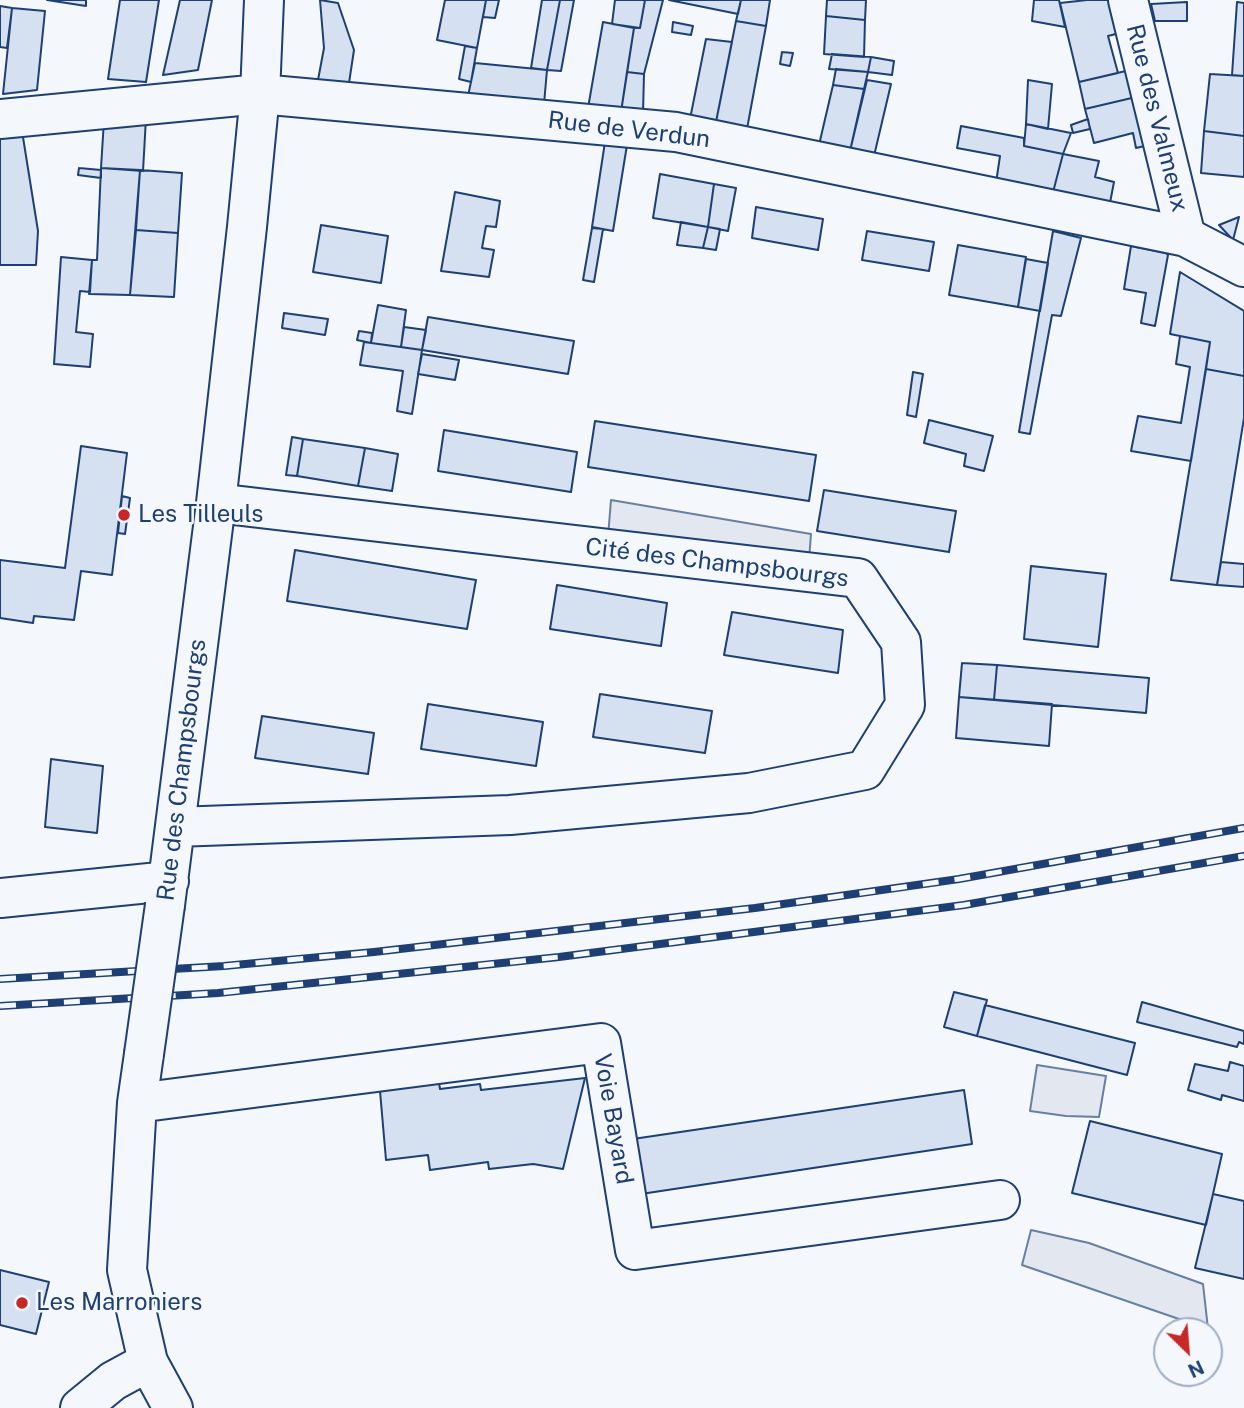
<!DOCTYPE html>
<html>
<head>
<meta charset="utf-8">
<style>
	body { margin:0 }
	#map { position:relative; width:1244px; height:1408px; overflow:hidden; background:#f4f7fb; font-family:"Public Sans",sans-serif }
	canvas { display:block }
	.north { position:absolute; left:1153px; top:1317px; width:70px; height:70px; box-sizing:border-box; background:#f4f7fb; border:2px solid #9eadc5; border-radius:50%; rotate:155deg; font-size:19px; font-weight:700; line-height:28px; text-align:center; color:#1d3f73 }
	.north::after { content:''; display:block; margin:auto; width:24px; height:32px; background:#c62828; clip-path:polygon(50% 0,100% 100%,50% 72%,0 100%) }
</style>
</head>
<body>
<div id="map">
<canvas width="1244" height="1408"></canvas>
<div class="north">N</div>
</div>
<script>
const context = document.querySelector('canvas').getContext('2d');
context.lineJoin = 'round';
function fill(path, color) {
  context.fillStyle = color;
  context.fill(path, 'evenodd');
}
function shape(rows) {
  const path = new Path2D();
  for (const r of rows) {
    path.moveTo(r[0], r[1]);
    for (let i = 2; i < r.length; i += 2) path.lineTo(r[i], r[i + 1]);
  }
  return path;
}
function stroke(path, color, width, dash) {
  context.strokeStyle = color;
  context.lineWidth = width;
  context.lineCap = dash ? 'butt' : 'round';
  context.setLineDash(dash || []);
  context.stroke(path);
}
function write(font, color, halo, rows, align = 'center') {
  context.font = font + ' "Public Sans",sans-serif';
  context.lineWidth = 5;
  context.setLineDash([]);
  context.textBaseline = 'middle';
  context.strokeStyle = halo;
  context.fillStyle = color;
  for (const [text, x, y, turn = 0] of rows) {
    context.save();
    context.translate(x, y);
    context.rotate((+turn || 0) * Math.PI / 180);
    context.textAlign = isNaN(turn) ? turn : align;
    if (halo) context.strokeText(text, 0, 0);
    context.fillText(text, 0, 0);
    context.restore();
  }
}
const parking = shape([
	[611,500,811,534,808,573,607,549,611,500],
	[1037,1065,1106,1076,1099,1117,1066,1116,1030,1111,1037,1065],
	[1031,1230,1089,1243,1203,1284,1208,1329,1022,1265,1031,1230]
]);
fill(parking, '#e3e8f0');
stroke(parking, '#687fa3', 2);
const building = shape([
	[47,0,86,0,86,6,47,0],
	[120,0,159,0,146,82,108,79,120,0],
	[180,0,212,0,198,70,163,75,180,0],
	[320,0,338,3,354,50,349,83,318,80,324,48,320,0],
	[445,0,486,0,477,48,437,40,445,0],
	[486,0,499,0,495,18,483,17,486,0],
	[542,0,560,0,547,70,531,68,542,0],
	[560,0,574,0,561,71,547,70,560,0],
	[615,0,645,0,640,28,612,24,615,0],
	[645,0,663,0,644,74,627,72,634,28,640,28,645,0],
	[669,0,741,0,738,14,669,0],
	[741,0,770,0,766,26,736,21,741,0],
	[827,0,866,0,865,20,826,16,827,0],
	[1034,0,1059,0,1065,27,1032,21,1034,0],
	[1087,0,1112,0,1120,33,1108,36,1118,73,1079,82,1060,3,1087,0],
	[1187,2,1187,21,1155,21,1151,4,1187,2],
	[1237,2,1244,3,1244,76,1232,75,1237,2],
	[0,6,12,8,7,48,0,47,0,6],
	[12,8,45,11,37,90,3,94,12,8],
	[826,16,865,20,864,57,824,54,826,16],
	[736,21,766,26,747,129,716,122,736,21],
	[603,22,634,28,621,112,588,108,603,22],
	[673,22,693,26,691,35,672,32,673,22],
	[706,39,732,42,716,122,690,119,706,39],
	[465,46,477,48,471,82,459,79,465,46],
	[782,52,793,53,790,66,780,64,782,52],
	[832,54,871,57,868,72,829,69,832,54],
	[871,57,894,61,892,75,868,72,871,57],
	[475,63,547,70,544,104,468,96,475,63],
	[836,69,868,72,864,89,833,85,836,69],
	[1130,70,1136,97,1085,109,1079,82,1130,70],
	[627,72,644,74,643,114,621,112,627,72],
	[1210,74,1244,76,1244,136,1204,131,1210,74],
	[867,80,891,84,874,156,850,151,867,80],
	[1028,80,1052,84,1048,129,1026,124,1028,80],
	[833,85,864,89,850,151,819,145,833,85],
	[1136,97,1149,145,1136,148,1133,133,1094,143,1085,109,1136,97],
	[146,118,143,171,101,168,104,120,146,118],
	[1088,119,1090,129,1073,133,1071,125,1088,119],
	[1026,124,1071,133,1063,154,1024,146,1026,124],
	[961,126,1024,138,1024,146,1063,154,1052,196,996,183,1000,156,957,148,961,126],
	[22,131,38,231,36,265,0,265,0,134,22,131],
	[1204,131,1244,136,1244,177,1201,173,1204,131],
	[605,142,627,145,613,231,592,227,605,142],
	[1063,154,1099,161,1095,177,1114,182,1109,208,1052,196,1063,154],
	[79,168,101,170,101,178,78,175,79,168],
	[101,168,140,170,130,295,89,294,92,260,97,260,101,168],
	[140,170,182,173,178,233,136,230,140,170],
	[660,174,714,184,708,227,653,218,660,174],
	[714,184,736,188,728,231,708,227,714,184],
	[455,192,500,201,496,227,486,226,482,248,494,250,489,277,441,271,455,192],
	[756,207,823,219,818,250,752,238,756,207],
	[1239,217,1233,240,1219,225,1239,217],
	[681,222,708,227,703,248,677,245,681,222],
	[321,225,388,236,381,283,313,272,321,225],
	[708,227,720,229,716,250,703,248,708,227],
	[592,228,603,229,594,282,583,280,592,228],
	[136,230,178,233,174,297,130,295,136,230],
	[867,231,934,242,929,271,862,260,867,231],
	[1053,231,1081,238,1061,316,1052,315,1030,434,1019,432,1053,231],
	[958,245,1026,257,1018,307,949,295,958,245],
	[1131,246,1166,253,1168,255,1155,326,1141,323,1146,293,1124,289,1131,246],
	[61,257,92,260,90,292,80,291,76,332,93,334,90,367,54,364,61,257],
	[1026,259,1048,263,1040,311,1018,307,1026,259],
	[1180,272,1244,311,1244,376,1206,369,1210,342,1170,334,1180,272],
	[378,305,406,310,401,347,371,343,378,305],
	[284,313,328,319,325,335,282,328,284,313],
	[428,317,574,341,568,374,422,350,428,317],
	[404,327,426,330,422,350,401,347,404,327],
	[359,331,372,333,371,343,357,340,359,331],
	[1180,336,1210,342,1191,461,1131,451,1138,416,1181,423,1190,367,1176,364,1180,336],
	[364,342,422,350,412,414,397,411,403,371,360,365,364,342],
	[422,354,459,360,455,380,418,374,422,354],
	[1206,369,1244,376,1244,418,1217,585,1171,580,1206,369],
	[913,372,923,374,916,417,907,415,913,372],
	[929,420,993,436,984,471,964,466,966,454,924,443,929,420],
	[595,421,816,455,809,501,588,467,595,421],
	[444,430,577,452,571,492,438,471,444,430],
	[292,437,303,439,297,476,286,475,292,437],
	[303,439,365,448,358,486,297,476,303,439],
	[81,446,127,453,112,575,81,571,74,620,34,616,33,623,0,618,0,560,65,568,81,446],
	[365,448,398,454,392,491,358,486,365,448],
	[824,490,956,511,949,552,817,531,824,490],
	[122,496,130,498,125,534,118,533,122,496],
	[295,550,476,580,467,629,287,601,295,550],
	[1221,562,1244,564,1244,587,1217,585,1221,562],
	[1031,566,1106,574,1098,647,1024,639,1031,566],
	[557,585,667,603,661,646,550,629,557,585],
	[732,612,843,630,838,673,724,655,732,612],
	[962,663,997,665,994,700,959,697,962,663],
	[997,665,1149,678,1146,713,994,700,997,665],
	[600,694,712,711,705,753,593,737,600,694],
	[959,697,1052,704,1049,746,956,738,959,697],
	[428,704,543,722,536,766,421,749,428,704],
	[262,716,374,733,368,774,255,758,262,716],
	[51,759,103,766,97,833,45,827,51,759],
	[954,992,987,1000,977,1036,944,1027,954,992],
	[1142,1002,1244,1031,1244,1044,1239,1042,1237,1047,1137,1022,1142,1002],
	[985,1005,1135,1043,1127,1075,977,1036,985,1005],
	[1230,1062,1244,1066,1244,1101,1222,1095,1221,1100,1188,1090,1195,1064,1228,1071,1230,1062],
	[585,1078,563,1169,533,1164,489,1169,488,1162,430,1170,428,1155,386,1160,380,1091,439,1083,440,1089,480,1084,481,1090,585,1078],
	[964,1090,972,1144,641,1194,633,1139,964,1090],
	[1090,1121,1222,1154,1206,1225,1072,1193,1090,1121],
	[1213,1194,1244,1201,1244,1279,1195,1268,1213,1194],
	[0,1270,49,1282,36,1334,0,1325,0,1270]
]);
fill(building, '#d5e0f0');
stroke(building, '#1d3f73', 2);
const minor = shape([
	[1128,0,1186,237],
	[0,119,260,94,676,132,1186,237,1244,267],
	[175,827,510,815,749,793,865,770,905,705,901,642,858,578,216,503],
	[0,898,169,881],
	[165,905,216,503,247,227,260,94,264,0],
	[144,1054,137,1103,127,1270,148,1362,173,1408],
	[137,1103,601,1043,635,1250,1000,1200],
	[80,1408,113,1381,148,1362]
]);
stroke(minor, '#1d3f73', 42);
stroke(minor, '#f4f7fb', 38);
const rail = shape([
	[0,979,224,966,374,952,755,908,959,879,1244,828],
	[0,1006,218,993,559,957,964,905,1244,856]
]);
stroke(rail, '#1d3f73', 8);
stroke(rail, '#f4f7fb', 5, [16]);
const minorBridge = shape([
	[144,1054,165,905]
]);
stroke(minorBridge, '#1d3f73', 42, []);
stroke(minorBridge, '#f4f7fb', 38);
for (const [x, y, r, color] of [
	[124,515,7,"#c62828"],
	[22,1303,7,"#c62828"]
]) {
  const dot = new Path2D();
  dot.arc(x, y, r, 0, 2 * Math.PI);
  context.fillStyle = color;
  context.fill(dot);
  stroke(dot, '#f4f7fb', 2.5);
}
write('24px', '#1d3f73', '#f4f7fb', [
	["Rue des Valmeux",1157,118,76],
	["Rue de Verdun",629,130,7],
	["Cité des Champsbourgs",717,563,7],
	["Rue des Champsbourgs",182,770,-83],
	["Voie Bayard",613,1119,80]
]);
write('24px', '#1d3f73', '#f4f7fb', [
	["Les Tilleuls",138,515],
	["Les Marroniers",36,1303]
], 'left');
</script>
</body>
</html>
